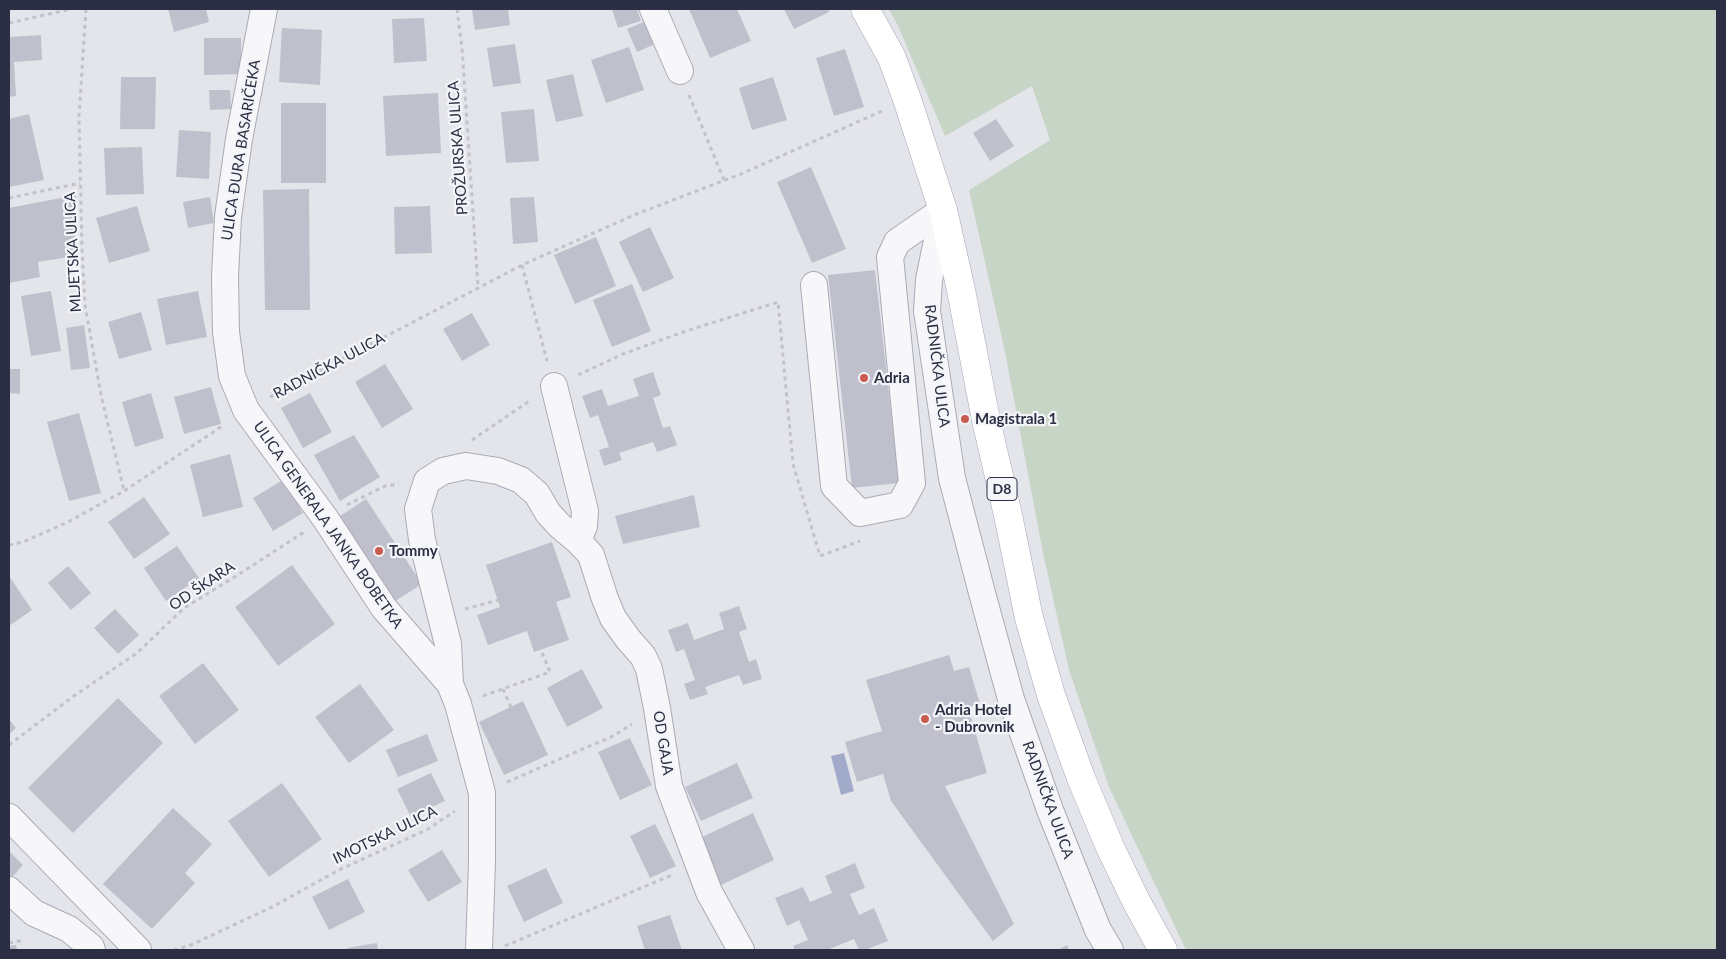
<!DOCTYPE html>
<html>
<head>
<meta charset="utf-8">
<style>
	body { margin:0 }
	#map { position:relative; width:1726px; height:959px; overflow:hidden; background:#e4e5eb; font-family:Lato,sans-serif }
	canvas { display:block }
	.frame { position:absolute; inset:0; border:10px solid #2c2f43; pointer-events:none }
</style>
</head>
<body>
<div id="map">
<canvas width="1726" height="959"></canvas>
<div class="frame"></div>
</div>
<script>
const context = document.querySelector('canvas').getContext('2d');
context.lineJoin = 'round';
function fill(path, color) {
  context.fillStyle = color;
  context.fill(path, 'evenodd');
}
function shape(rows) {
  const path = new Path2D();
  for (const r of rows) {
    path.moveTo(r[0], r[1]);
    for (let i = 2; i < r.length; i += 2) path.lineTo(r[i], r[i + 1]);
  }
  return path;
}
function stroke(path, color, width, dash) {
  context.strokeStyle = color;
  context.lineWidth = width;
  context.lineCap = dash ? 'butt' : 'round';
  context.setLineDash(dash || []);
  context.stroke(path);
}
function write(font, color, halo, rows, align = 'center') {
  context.font = font + ' Lato,sans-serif';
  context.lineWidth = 4.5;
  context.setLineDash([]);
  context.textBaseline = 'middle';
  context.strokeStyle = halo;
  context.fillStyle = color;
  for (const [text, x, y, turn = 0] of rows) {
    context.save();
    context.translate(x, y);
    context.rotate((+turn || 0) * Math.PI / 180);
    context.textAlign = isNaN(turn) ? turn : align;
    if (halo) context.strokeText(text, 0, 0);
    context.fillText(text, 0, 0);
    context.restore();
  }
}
fill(shape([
	[889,9,1717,9,1717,950,1186,950,1109,787,1069,670,1043,553,1005,352,969,190,1050,140,1032,86,945,136,898,26]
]), '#c6d5c6');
fill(shape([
	[844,753,854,791,841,795,831,756]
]), '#a1abc9');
fill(shape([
	[168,9,206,9,209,22,174,32],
	[472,9,508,9,510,25,475,30],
	[612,9,637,9,641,21,618,28],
	[689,9,737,9,751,41,710,58],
	[784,9,828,9,829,12,794,29],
	[424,18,427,61,394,63,392,19],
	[646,21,655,44,637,52,627,29],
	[282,28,322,30,320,85,279,82],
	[41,35,42,60,14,62,16,96,9,97,9,37],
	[204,38,241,38,241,74,204,75],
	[515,44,521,83,493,87,487,48],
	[629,47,644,90,606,103,591,60],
	[845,49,864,107,834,116,816,58],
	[573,74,583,116,556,122,546,80],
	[121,77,156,77,155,129,120,129],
	[773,77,787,120,752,130,739,88],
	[209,90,230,90,231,109,210,110],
	[438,93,441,153,386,156,383,96],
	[281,103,326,103,326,183,281,183],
	[534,109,539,161,506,163,501,112],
	[29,114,44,180,9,187,9,119],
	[996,119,1014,146,990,161,973,133],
	[179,130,211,132,209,179,176,177],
	[142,147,144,194,106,195,104,148],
	[811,167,846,249,812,263,777,182],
	[309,189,310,310,265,310,263,190],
	[76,195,75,256,38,262,40,277,9,283,9,208],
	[210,197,214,223,188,228,183,202],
	[534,197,538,242,513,244,510,198],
	[137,206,150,251,109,263,96,218],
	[430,206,432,253,395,254,394,207],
	[650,227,674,278,643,292,619,242],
	[596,237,616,286,575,304,554,255],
	[875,270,899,483,852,488,828,275],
	[632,284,651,331,612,347,593,300],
	[51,291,61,351,31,356,21,296],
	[198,291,207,337,166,345,157,299],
	[141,312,152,350,119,359,108,322],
	[472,313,490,345,462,361,443,329],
	[84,325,90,368,71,370,66,328],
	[385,364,413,409,382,428,355,382],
	[9,369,20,369,20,394,9,393],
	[653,372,661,395,653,398,663,428,670,426,677,445,657,452,653,442,619,453,622,460,604,466,599,450,609,447,598,415,590,418,582,396,602,389,608,406,639,396,633,379],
	[211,387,221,424,184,434,174,397],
	[151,393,164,438,135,447,122,402],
	[310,393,332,432,303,448,281,408],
	[79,413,101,493,69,501,47,422],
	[354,435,380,477,340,501,314,455],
	[230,454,243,507,203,517,190,465],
	[283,480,303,513,273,531,253,498],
	[694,495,700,527,623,544,615,516],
	[144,497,170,534,134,559,108,522],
	[366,499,422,584,392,603,337,518],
	[552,542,571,597,556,602,569,640,534,652,527,631,488,645,477,615,500,607,486,565],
	[177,546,199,578,166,601,144,568],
	[292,565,335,624,278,666,235,607],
	[68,566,91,593,71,610,48,583],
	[9,576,32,610,9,626],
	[739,606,747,629,739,632,749,662,756,659,762,679,743,685,739,675,705,687,708,694,690,700,684,684,695,680,684,649,676,652,668,630,688,623,694,640,724,629,719,613],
	[115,609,139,635,118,654,94,628],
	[949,655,954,671,969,667,980,704,968,707,987,773,945,786,1014,924,993,941,891,801,883,774,857,782,845,742,882,731,866,680],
	[203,663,239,710,195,744,159,696],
	[582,669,603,708,567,727,547,688],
	[360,684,394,730,349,763,315,717],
	[118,698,163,743,73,833,28,788],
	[523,701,548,755,504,775,479,722],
	[9,719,16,728,9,734],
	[427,734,438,761,398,777,386,750],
	[630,738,652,785,620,800,598,752],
	[737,763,753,798,701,821,685,787],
	[431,773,445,801,411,817,397,789],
	[282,783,322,839,269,877,228,821],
	[173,808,212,844,185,873,195,883,152,929,103,884],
	[753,813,774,860,721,885,700,838],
	[655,824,676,866,650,878,630,836],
	[442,850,462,882,428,902,408,870],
	[9,851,23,865,9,881],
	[855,863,865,888,850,894,859,915,874,908,888,941,865,950,859,950,854,939,827,950,795,950,793,946,808,940,799,920,787,926,775,898,803,887,810,902,832,893,825,876],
	[546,868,563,903,524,922,507,886],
	[348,879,365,912,329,930,312,897],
	[670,915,682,950,645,950,637,926],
	[377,943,378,950,347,950,347,948],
	[16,945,17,950,9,950,9,946],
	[1067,945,1069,950,1058,950]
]), '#bfc0cb');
const minor = shape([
	[264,9,239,139,228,217,225,277,226,332,232,376,246,410,325,518,384,608,450,684,458,704,482,793,482,861,479,950],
	[653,9,680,71],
	[943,210,929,280,927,311,952,478,982,593,1011,699,1050,810,1098,930,1110,950],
	[814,285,834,486,860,513,900,505,912,483,890,257,897,242,943,210],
	[554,386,585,511,584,526,578,541],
	[450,684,448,644,422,540,418,509,427,481,443,471,466,466,498,471,521,480,537,494,548,513,560,526,578,541,591,555,605,599,613,618,628,639,643,656,649,669,657,708,669,786,709,892,741,950],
	[9,817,138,950],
	[9,890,34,913,69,929,91,947,92,950]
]);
const major = shape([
	[865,9,892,58,907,99,943,210,961,290,986,420,1008,515,1029,618,1051,695,1081,778,1110,847,1136,901,1163,950]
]);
stroke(minor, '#a9abb5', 28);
stroke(major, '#a4a7b7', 29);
stroke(shape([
	[86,9,79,117,82,248,85,305,101,395,124,491],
	[457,9,462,48,478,287],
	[9,23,71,9],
	[689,95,724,180],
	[9,198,80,183],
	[522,265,547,361],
	[578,375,623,354,683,332,778,302,793,464,820,556,860,541],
	[270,397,522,265,634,215,741,174,882,111],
	[472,440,531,400],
	[347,505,385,486,399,484],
	[9,545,23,542,68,522,124,491,224,425],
	[465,609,498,600],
	[503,689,511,707],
	[483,696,550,672,541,650],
	[9,745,71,698,137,653,184,608,241,573,304,532],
	[507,782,613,736,632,724],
	[9,943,25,940],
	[505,946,674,874],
	[174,950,191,945,274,906,339,870,428,829,455,811]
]), '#c2c3ca', 3, [4, 4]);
stroke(minor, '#f7f7fa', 26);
stroke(major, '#fff', 28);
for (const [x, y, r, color] of [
	[864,378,5,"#c95b50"],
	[965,419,5,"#c95b50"],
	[379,551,5,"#c95b50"],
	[925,719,5,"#c95b50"]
]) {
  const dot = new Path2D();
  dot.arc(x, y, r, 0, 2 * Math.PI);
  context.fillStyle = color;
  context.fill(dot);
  stroke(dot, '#f4f5f9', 2);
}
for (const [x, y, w] of [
	[1002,489,30]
]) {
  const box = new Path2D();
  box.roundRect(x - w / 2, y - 11.5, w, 23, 4);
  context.fillStyle = '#f4f5f9';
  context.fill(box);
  stroke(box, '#2c2f43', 1);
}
write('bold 14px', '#2c2f43', null, [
	["D8",1002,489]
]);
write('15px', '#2c2f43', '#f4f5f9', [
	["PROŽURSKA ULICA",458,148,-94],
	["ULICA ĐURA BASARIČEKA",241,150,-81],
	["MLJETSKA ULICA",73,252,-93],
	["RADNIČKA ULICA",329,366,-28],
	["RADNIČKA ULICA",937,366,83],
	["ULICA GENERALA JANKA BOBETKA",328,525,55],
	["OD ŠKARA",202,586,-34],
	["OD GAJA",663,743,81],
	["RADNIČKA ULICA",1048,800,70],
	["IMOTSKA ULICA",385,835,-26]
]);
write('bold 15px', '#2c2f43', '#f4f5f9', [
	["Adria",874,378],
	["Magistrala 1",975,419],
	["Tommy",389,551],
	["Adria Hotel",935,710],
	["- Dubrovnik",935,727]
], 'left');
</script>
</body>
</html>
